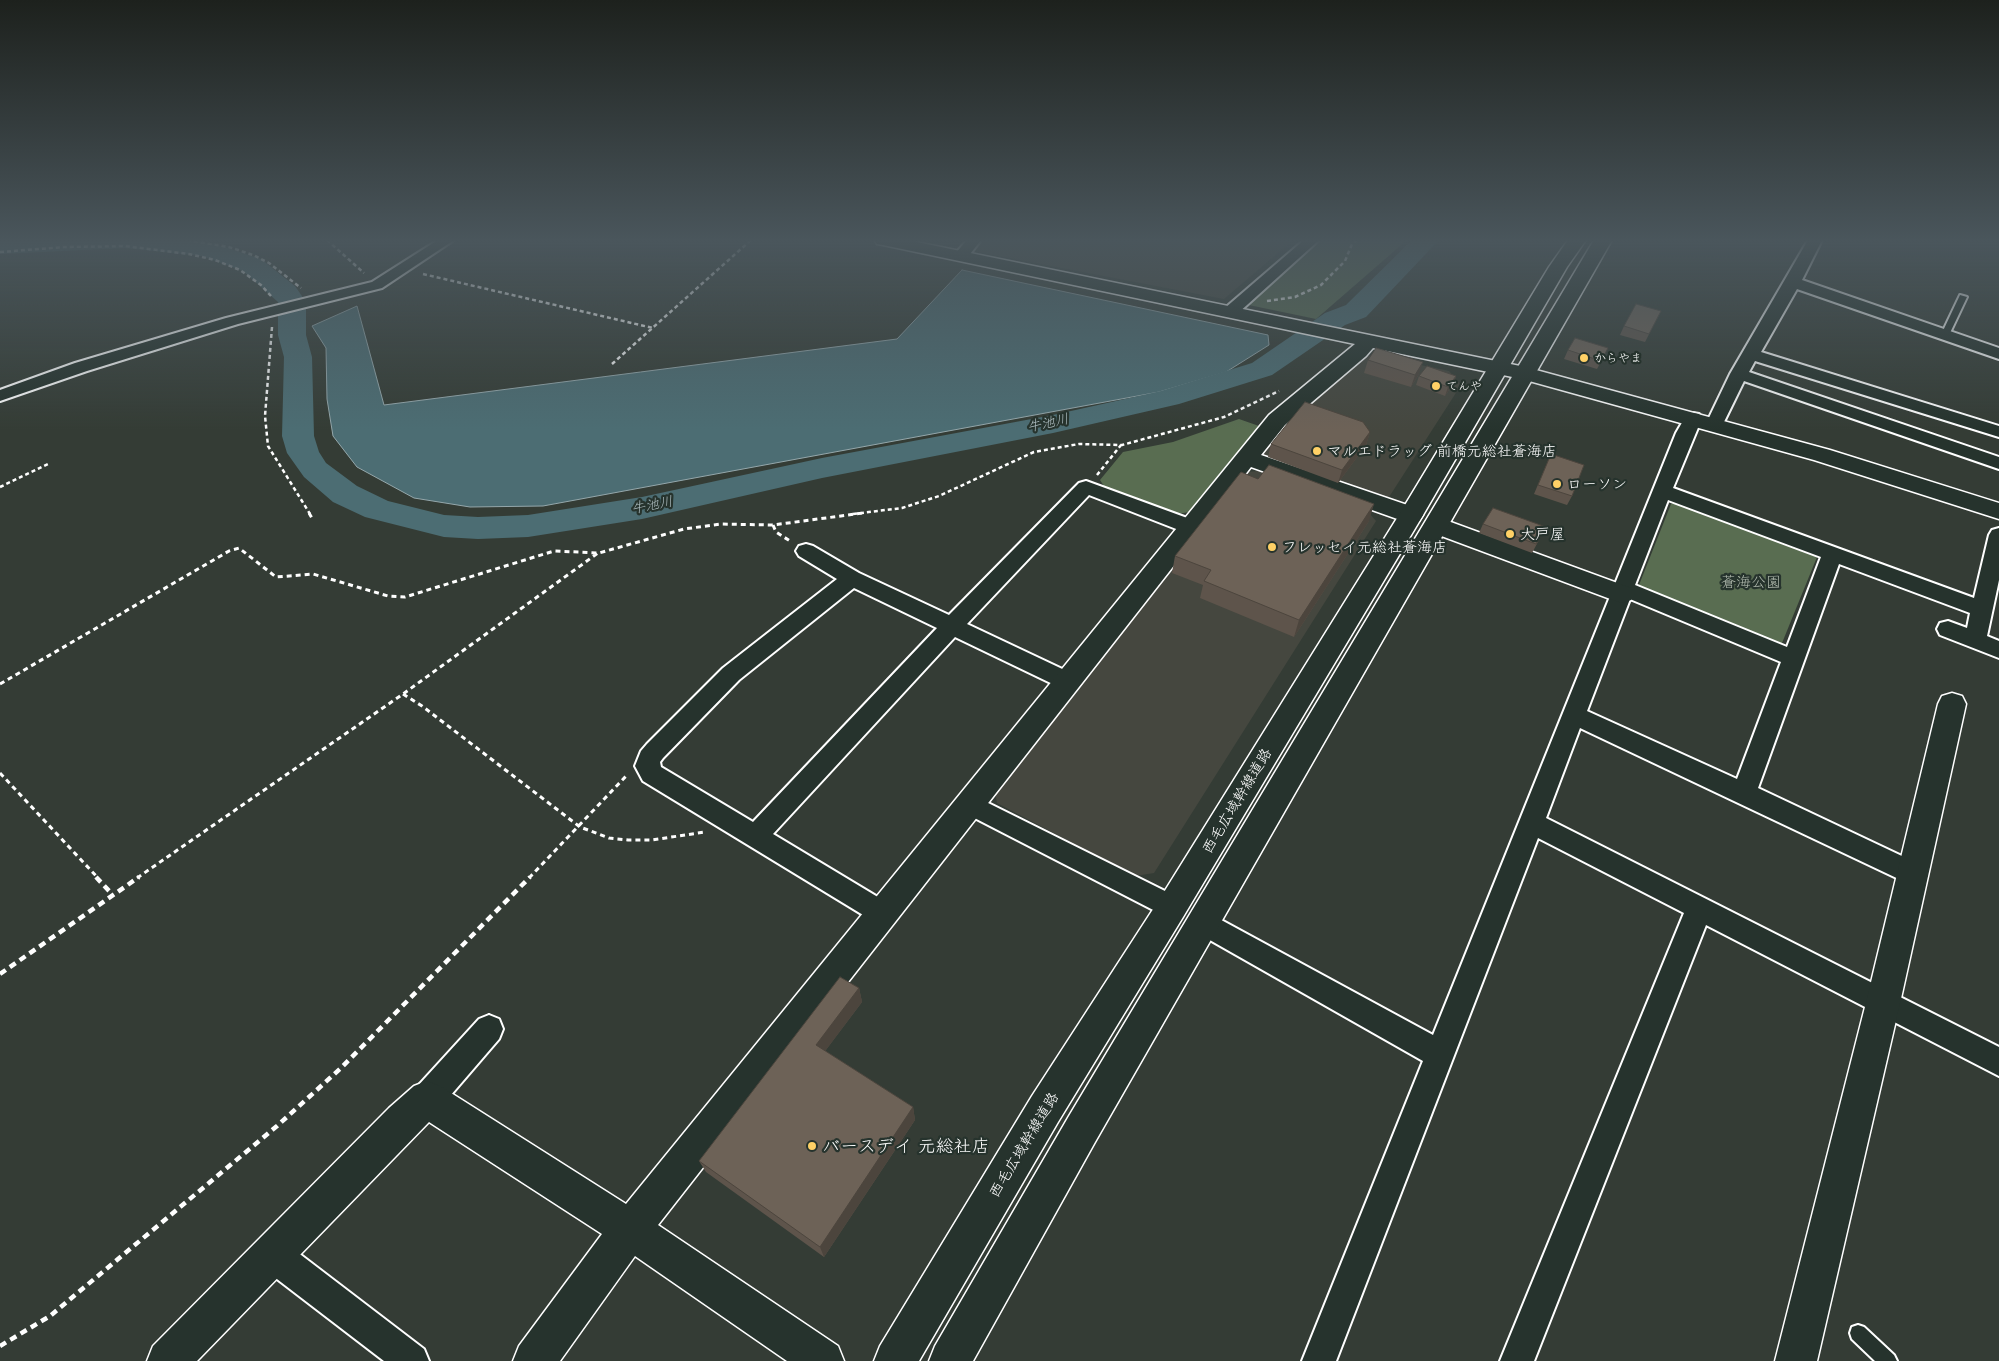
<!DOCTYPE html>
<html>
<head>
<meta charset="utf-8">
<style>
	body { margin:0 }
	canvas { display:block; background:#343c35 }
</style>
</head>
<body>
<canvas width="1999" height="1361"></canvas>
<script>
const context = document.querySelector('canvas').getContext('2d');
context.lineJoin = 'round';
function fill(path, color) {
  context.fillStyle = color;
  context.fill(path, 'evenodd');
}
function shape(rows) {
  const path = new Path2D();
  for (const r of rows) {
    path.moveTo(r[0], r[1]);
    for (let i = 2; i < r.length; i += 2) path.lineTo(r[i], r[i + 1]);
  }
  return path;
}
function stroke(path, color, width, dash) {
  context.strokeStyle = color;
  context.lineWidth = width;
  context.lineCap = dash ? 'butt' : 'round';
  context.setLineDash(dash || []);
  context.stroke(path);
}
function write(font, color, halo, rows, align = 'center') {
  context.font = font + ' Mali,"Klee One",sans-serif';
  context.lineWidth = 4.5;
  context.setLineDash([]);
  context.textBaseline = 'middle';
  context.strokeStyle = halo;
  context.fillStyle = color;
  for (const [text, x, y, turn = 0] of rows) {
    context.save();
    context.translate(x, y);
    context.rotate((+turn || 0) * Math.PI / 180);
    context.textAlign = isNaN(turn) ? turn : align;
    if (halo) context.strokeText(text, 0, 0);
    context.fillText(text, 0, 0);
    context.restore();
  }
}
fill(shape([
	[977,240,1293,240,1224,299,968,250],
	[1373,355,1449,371,1461,385,1389,497,1377,498,1268,459,1263,453,1293,417,1366,356],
	[1259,471,1369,513,1376,521,1154,873,1135,876,997,803,995,791,1246,472]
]), '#45473f');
fill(shape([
	[1317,240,1407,240,1316,319,1244,304],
	[1239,419,1259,426,1189,512,1178,514,1104,486,1100,480,1123,452,1173,442],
	[1681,502,1812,551,1817,557,1782,643,1770,643,1647,594,1639,585,1671,504]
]), '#596d51');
const water = shape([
	[962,270,1268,335,1269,345,1226,372,1159,392,543,506,470,507,414,498,357,467,333,436,327,399,326,348,312,326,357,306,384,405,897,339,962,270]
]);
fill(water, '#4c6d73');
stroke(water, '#94a7ab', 1);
fill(shape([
	[0,240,190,240,215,244,261,259,295,286,306,302,306,335,312,357,314,436,319,452,326,463,357,486,388,501,444,515,478,517,528,515,642,497,822,458,1053,415,1161,391,1252,363,1325,313,1346,305,1412,240,1439,240,1366,317,1345,325,1272,375,1179,404,1053,433,822,478,642,519,528,537,478,539,444,537,365,517,333,502,304,477,287,453,282,436,284,357,278,335,278,302,243,271,202,256,125,248,0,254,0,240]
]), '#4c6d73');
const service = shape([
	[1960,295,1967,297,1949,335,1942,337,1941,335,1960,295],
	[1858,1325,1864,1327,1894,1355,1897,1361,1875,1361,1852,1339,1850,1333,1852,1327,1858,1325]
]);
const minor = shape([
	[438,240,454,240,382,288,238,324,87,371,0,401,0,390,75,363,226,318,372,282,438,240],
	[967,240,981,240,967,258,957,258,954,255,967,240],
	[1304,240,1319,240,1237,314,1225,314,1223,311,1225,308,1304,240],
	[1808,240,1822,240,1802,280,1999,348,1999,359,1797,289,1761,352,1999,426,1999,437,1755,361,1749,372,1999,457,1999,469,1744,381,1721,428,1709,428,1706,424,1730,374,1808,240],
	[1693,413,1699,414,1702,418,1673,488,1974,598,1989,535,1992,530,1999,528,1999,580,1987,636,1999,641,1999,658,1940,635,1937,629,1940,623,1948,621,1967,628,1970,613,1839,564,1758,788,1923,866,1927,874,1923,882,1914,885,1905,882,1580,728,1546,818,1999,1047,1999,1076,1706,925,1534,1361,1500,1361,1684,913,1538,838,1336,1361,1302,1361,1423,1061,1194,931,1190,923,1194,915,1203,911,1212,915,1433,1035,1676,433,1687,414,1693,413],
	[1668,500,1821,557,1787,647,1635,585,1668,500],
	[1630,599,1781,662,1737,779,1587,711,1630,599],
	[1086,481,1198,522,1201,527,1198,532,1191,534,1184,532,1089,495,967,624,1075,675,1078,681,1075,687,1067,689,1059,687,955,637,773,834,891,905,895,913,891,921,882,925,873,921,643,781,635,766,641,751,647,744,723,668,837,579,799,556,796,551,799,546,806,544,813,546,859,573,949,615,1079,483,1086,481],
	[854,588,937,628,753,822,661,767,660,762,663,758,739,680,854,588],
	[970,794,1181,899,1185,907,1181,915,1172,919,1163,915,961,811,958,804,961,797,970,794],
	[489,1015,499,1019,503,1029,499,1039,438,1110,427,1114,416,1110,412,1099,416,1088,479,1019,489,1015],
	[272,1238,284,1242,424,1349,429,1361,384,1361,260,1266,256,1254,260,1242,272,1238]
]);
const tertiary = shape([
	[874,240,907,240,1525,367,1830,450,1999,503,1999,519,1814,460,1522,379,1373,348,1366,356,1285,425,1261,455,1419,509,1423,515,1419,521,1411,523,1403,521,1251,467,658,1225,838,1346,844,1361,787,1361,635,1256,560,1361,513,1361,519,1346,602,1234,429,1122,197,1361,147,1361,153,1346,389,1108,414,1086,427,1081,440,1086,626,1204,1269,415,1355,344,883,245,877,244,874,240],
	[1437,517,1631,588,1635,594,1631,600,1622,603,1613,600,1428,531,1425,525,1428,519,1437,517],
	[1952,693,1962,696,1966,704,1900,1003,1817,1361,1775,1361,1866,1003,1938,704,1942,696,1952,693]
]);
const secondary = shape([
	[1568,240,1586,240,1567,267,1423,515,1183,917,1058,1122,919,1361,874,1361,880,1346,1032,1096,1161,897,1399,515,1549,267,1568,240],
	[1594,240,1612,240,1095,1142,973,1361,929,1361,935,1346,1069,1116,1594,240]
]);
stroke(service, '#fff', 4);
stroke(minor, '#fff', 4);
stroke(tertiary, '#fff', 3);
stroke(secondary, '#fff', 3);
stroke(shape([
	[0,240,2,240],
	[187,240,229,247,253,255,269,263,301,288],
	[327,240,364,273],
	[0,252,64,247,125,246,189,254,215,260,240,270,261,285,271,296],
	[423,274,653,328],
	[1267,301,1295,297,1321,285,1345,261,1352,244,1357,240],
	[272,327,265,416,268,446,310,514],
	[612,364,751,240],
	[1097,475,1121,445],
	[0,487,48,464],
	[853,514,902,508,939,496,1034,452,1079,444,1122,445,1224,417,1279,391]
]), '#fff', 2.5, [4, 3]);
stroke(shape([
	[309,513,313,520],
	[773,525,776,532,790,541],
	[0,684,229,551,239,548,276,577,313,574,388,596,405,597,554,551,599,553,684,529,721,524,773,525,863,513],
	[403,694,422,706,580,827,609,838,628,840,652,840,705,832],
	[0,773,98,878],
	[137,878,403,694,598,553],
	[529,878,628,774]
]), '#fff', 3, [5, 4]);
stroke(shape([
	[96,877,112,894],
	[0,974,139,877],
	[0,1346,50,1316,277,1126,341,1068,530,877]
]), '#fff', 4.5, [7, 5]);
fill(service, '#26332d');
fill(minor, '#26332d');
fill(tertiary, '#26332d');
fill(secondary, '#26332d');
fill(shape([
	[1661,311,1645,342,1620,335,1624,326],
	[1568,350,1604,356,1597,369,1564,359],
	[1368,360,1419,374,1411,387,1364,373],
	[1419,376,1456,376,1453,384,1445,396,1416,385],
	[1370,432,1366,445,1338,483,1268,457,1271,444],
	[1551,454,1572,496,1567,505,1534,494],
	[1369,521,1294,637,1200,598,1203,585,1172,573,1175,556],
	[1483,524,1546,527,1532,553,1479,533],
	[859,988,862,1002,825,1051,913,1107,915,1120,824,1257,706,1172,699,1161]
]), '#5e544b');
fill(shape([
	[1423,362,1419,374,1411,387,1415,375],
	[1456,376,1453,384,1445,396,1448,387],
	[1370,432,1366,445,1338,483,1342,470],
	[1374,504,1369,521,1294,637,1299,620],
	[859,988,862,1002,820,1058,816,1045],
	[913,1107,915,1120,824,1257,820,1247]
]), '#4c453d');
const building = shape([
	[1636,304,1661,311,1649,334,1624,326,1636,304],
	[1575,338,1608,348,1601,361,1568,350,1575,338],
	[1376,348,1423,362,1415,375,1368,360,1376,348],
	[1427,366,1456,376,1448,387,1419,376,1427,366],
	[1305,402,1363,422,1370,432,1342,470,1271,444,1305,402],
	[1551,454,1584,465,1572,496,1538,485,1551,454],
	[1269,465,1374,504,1299,620,1204,581,1211,570,1175,556,1241,472,1258,479,1269,465],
	[1493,508,1546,527,1536,544,1483,524,1493,508],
	[840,977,859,988,816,1045,913,1107,820,1247,699,1161,840,977]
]);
fill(building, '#6d6257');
stroke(building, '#4c453d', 1);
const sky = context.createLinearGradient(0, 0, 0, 430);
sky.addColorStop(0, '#1d211d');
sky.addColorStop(0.56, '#4a565c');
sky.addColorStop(1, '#4a565c00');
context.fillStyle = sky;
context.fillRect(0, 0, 1999, 430);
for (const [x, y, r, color] of [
	[1584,358,5,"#ffd166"],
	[1436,386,5,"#ffd166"],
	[1317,451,5,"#ffd166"],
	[1557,484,5,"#ffd166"],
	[1510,534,5,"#ffd166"],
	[1272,547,5,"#ffd166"],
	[812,1146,5,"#ffd166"]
]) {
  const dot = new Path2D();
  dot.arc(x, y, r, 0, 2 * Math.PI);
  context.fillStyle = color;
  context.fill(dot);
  stroke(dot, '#26332d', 2);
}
write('12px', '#fff', '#26332d', [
	["からやま",1594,358],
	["てんや",1446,386]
], 'left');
write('italic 14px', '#aebdc0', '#26332d', [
	["牛池川",1048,423,-12],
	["牛池川",652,505,-11]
]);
write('15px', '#fff', '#26332d', [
	["マルエドラッグ 前橋元総社蒼海店",1327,451],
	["ローソン",1567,484],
	["大戸屋",1520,534],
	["フレッセイ元総社蒼海店",1282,547]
], 'left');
write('15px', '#b4bdb1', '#26332d', [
	["蒼海公園",1751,582]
]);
write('15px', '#fff', '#26332d', [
	["西毛広域幹線道路",1237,801,-59],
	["西毛広域幹線道路",1024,1145,-59]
]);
write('18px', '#fff', '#26332d', [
	["バースデイ 元総社店",822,1146]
], 'left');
</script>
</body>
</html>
